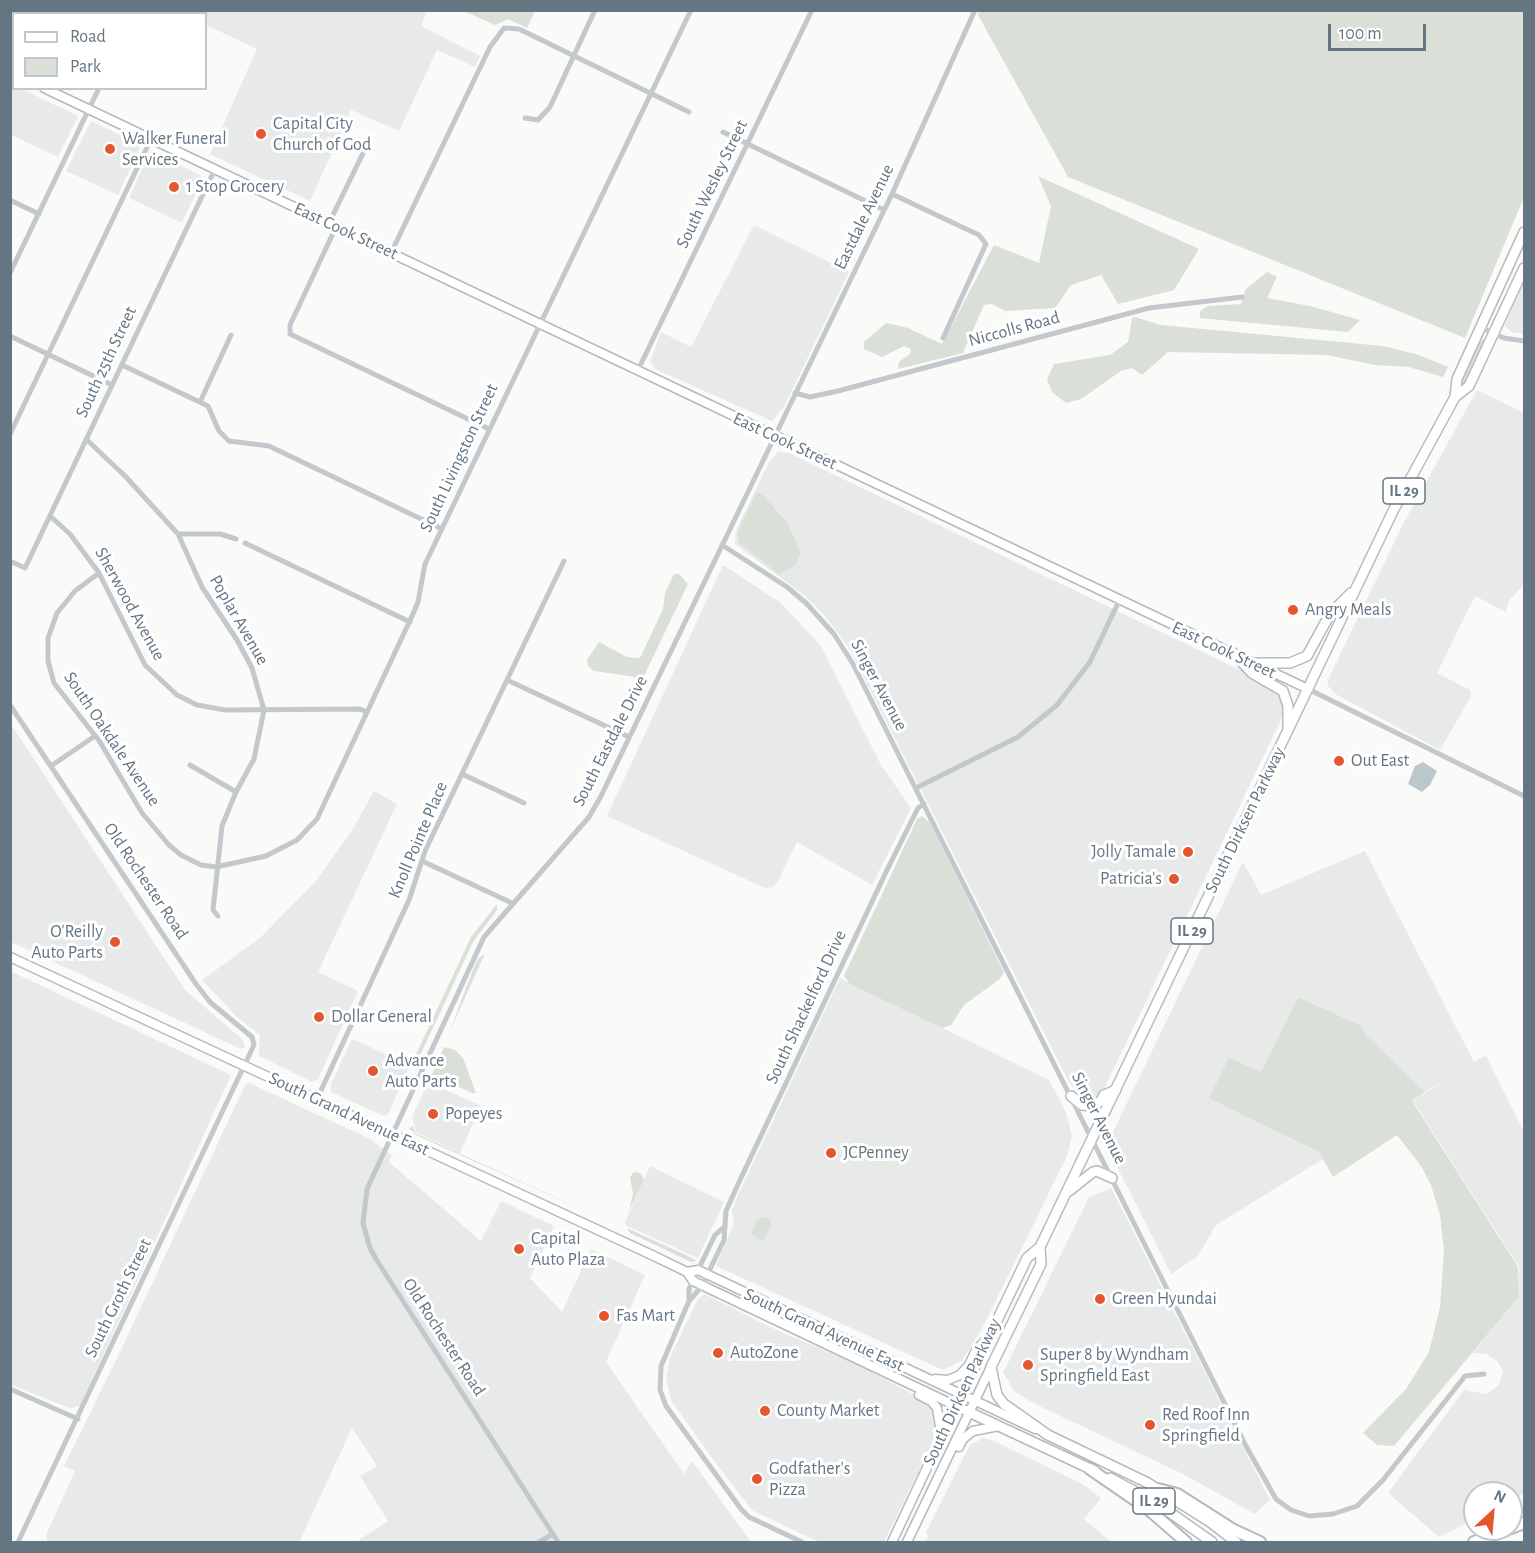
<!DOCTYPE html>
<html>
<head>
<meta charset="utf-8">
<style>
	body { margin:0 }
	#map { position:relative; width:1535px; height:1553px; overflow:hidden; background:#fafaf8; font-family:"Alegreya Sans",sans-serif }
	canvas { display:block }
	.frame { position:absolute; inset:0; border:12px solid #657683; pointer-events:none }
	.legend { position:absolute; left:12px; top:12px; width:195px; height:78px; box-sizing:border-box; background:#fff; border:2px solid #c1c8cd; margin:0; padding:8px 10px; list-style:none; font-size:18px; color:#657683 }
	.legend li { display:flex; align-items:center; gap:12px; height:30px }
	.legend b { width:30px; border:2px solid #c1c8cd }
	.north { position:absolute; left:1463px; top:1481px; width:60px; height:60px; box-sizing:border-box; background:#fff; border:2px solid #c1c8cd; border-radius:50%; rotate:26deg; font-size:16px; font-weight:700; line-height:24px; text-align:center; color:#657683 }
	.north::after { content:''; display:block; margin:auto; width:21px; height:27px; background:#e4572e; clip-path:polygon(50% 0,100% 100%,50% 72%,0 100%) }
	.scale { position:absolute; left:1328px; top:24px; width:98px; height:27px; box-sizing:border-box; border:3px solid #657683; border-top:0; padding-left:8px; font-size:18px; line-height:21px; white-space:nowrap; color:#657683; -webkit-text-stroke:4px #fff; paint-order:stroke }
</style>
</head>
<body>
<div id="map">
<canvas width="1535" height="1553"></canvas>
<div class="frame"></div>
<ul class="legend">
<li><b style="height:8px;background:#fff"></b>Road</li>
<li><b style="height:16px;background:#dadfd7"></b>Park</li>
</ul>
<div class="north">N</div>
<div class="scale">100 m</div>
</div>
<script>
const context = document.querySelector('canvas').getContext('2d');
context.lineJoin = 'round';
function fill(path, color) {
  context.fillStyle = color;
  context.fill(path, 'evenodd');
}
function shape(rows) {
  const path = new Path2D();
  for (const r of rows) {
    path.moveTo(r[0], r[1]);
    for (let i = 2; i < r.length; i += 2) path.lineTo(r[i], r[i + 1]);
  }
  return path;
}
function stroke(path, color, width, dash) {
  context.strokeStyle = color;
  context.lineWidth = width;
  context.lineCap = dash ? 'butt' : 'round';
  context.setLineDash(dash || []);
  context.stroke(path);
}
function write(font, color, halo, rows, align = 'center') {
  context.font = font + ' "Alegreya Sans",sans-serif';
  context.lineWidth = 6;
  context.setLineDash([]);
  context.textBaseline = 'middle';
  context.strokeStyle = halo;
  context.fillStyle = color;
  for (const [text, x, y, turn = 0] of rows) {
    context.save();
    context.translate(x, y);
    context.rotate((+turn || 0) * Math.PI / 180);
    context.textAlign = isNaN(turn) ? turn : align;
    if (halo) context.strokeText(text, 0, 0);
    context.fillText(text, 0, 0);
    context.restore();
  }
}
fill(shape([
	[10,11,11,10,129,11,128,14,14,14,13,62,11,61],
	[202,11,427,11,421,26,480,56,475,67,437,50,399,131,351,110,310,201,210,154,257,49,206,25,206,14,201,13],
	[12,84,14,88,22,89,78,116,58,157,11,135],
	[91,121,141,145,118,195,66,171],
	[151,150,203,177,182,223,129,198],
	[754,225,849,272,784,407,772,421,655,369,650,362,661,332,691,347],
	[1524,279,1524,334,1511,332,1505,326],
	[1477,390,1524,413,1524,584,1508,602,1506,612,1475,596,1437,673,1470,690,1471,696,1440,750,1337,695,1328,686,1328,680,1403,524],
	[778,452,789,453,1265,682,1273,686,1284,699,1284,711,1279,724,1104,1089,1094,1102,1086,1103,1080,1098,1068,1080,849,648,825,616,805,596,735,544,736,531,769,462],
	[723,565,780,602,821,646,881,765,911,808,872,885,797,842,779,879,773,887,765,888,607,816],
	[11,724,185,990,243,1040,245,1047,241,1049,11,942],
	[374,791,397,804,318,972,358,991,318,1079,312,1082,259,1056,260,1035,238,1018,202,980,260,938,316,881,353,829],
	[1365,851,1474,1062,1486,1055,1524,1133,1524,1493,1511,1502,1511,1493,1475,1493,1475,1519,1439,1537,1388,1493,1464,1390,1486,1394,1499,1385,1503,1372,1498,1362,1487,1354,1473,1353,1519,1297,1519,1267,1413,1101,1447,1079,1425,1092,1365,1034,1360,1025,1298,997,1261,1072,1323,1159,1216,1225,1198,1256,1171,1274,1112,1157,1110,1148,1111,1136,1243,862,1261,895],
	[10,971,231,1075,80,1406,69,1408,11,1385],
	[840,978,1049,1080,1066,1112,1072,1136,1067,1156,985,1323,962,1361,943,1370,716,1266,734,1223,732,1210,739,1193],
	[352,1039,410,1065,388,1114,384,1116,331,1092,331,1084],
	[428,1082,481,1106,460,1153,416,1132,412,1117],
	[249,1083,370,1139,392,1155,389,1162,481,1241,501,1201,554,1226,530,1278,562,1312,591,1249,645,1275,606,1362,684,1474,692,1461,751,1542,356,1542,388,1521,360,1476,377,1466,352,1428,299,1542,48,1542,46,1535,75,1471,64,1466,121,1350,245,1085],
	[650,1166,724,1202,698,1258,627,1226,625,1222],
	[1111,1188,1270,1500,1255,1514,1183,1474,1035,1404,1015,1392,1003,1373,1089,1197],
	[705,1294,770,1327,854,1363,924,1400,932,1407,936,1414,937,1434,884,1542,819,1542,753,1511,715,1462,672,1402,666,1379,670,1357,698,1299],
	[983,1438,992,1440,1082,1484,1101,1498,1084,1519,1111,1542,925,1542,928,1536,926,1532,970,1445]
]), '#e8e9e9');
fill(shape([
	[980,10,1524,11,1524,197,1465,338,1068,177,978,15],
	[464,11,535,11,527,28,508,19,495,25],
	[1038,176,1199,249,1174,290,1118,304,1101,275,1071,285,1055,308,1005,311,992,304,984,305,963,353,898,369,899,362,910,354,911,349,904,346,882,357,864,349,864,342,886,323,908,328,942,344,994,245,1039,263,1051,206],
	[1267,272,1277,277,1267,298,1310,306,1360,320,1348,332,1200,318,1200,311,1208,306,1241,304,1245,290],
	[1135,317,1161,325,1383,346,1419,355,1448,367,1443,377,1409,367,1375,365,1327,355,1168,352,1142,375,1132,368,1121,371,1081,399,1066,403,1052,392,1047,379,1054,364,1110,355,1128,342,1132,318],
	[1483,339,1486,340,1466,382,1460,388,1457,386,1478,344],
	[757,492,762,494,788,524,801,554,794,566,779,574,738,542,738,531],
	[674,574,679,574,688,584,643,678,594,671,588,666,587,660,599,642,627,657,640,658,663,609,665,593],
	[922,816,930,823,1004,972,1000,979,964,1005,951,1025,942,1028,850,984,844,976,917,819],
	[497,904,497,910,473,942,418,1060,411,1065,471,937],
	[485,954,482,960,449,1033,474,967,478,959],
	[1298,997,1360,1025,1365,1034,1425,1092,1412,1101,1518,1267,1519,1297,1394,1446,1377,1445,1363,1433,1406,1389,1429,1352,1440,1307,1444,1251,1440,1215,1431,1185,1421,1166,1397,1135,1333,1177,1319,1152,1209,1098,1229,1058,1261,1072],
	[444,1047,455,1050,463,1058,476,1093,472,1093,432,1075],
	[413,1126,415,1133,594,1215,416,1135,409,1128],
	[634,1172,640,1173,644,1180,629,1211,633,1194,630,1177],
	[765,1217,770,1220,771,1226,763,1241,751,1234,757,1220],
	[627,1228,688,1256,697,1261,691,1262,630,1233]
]), '#dadfd7');
fill(shape([
	[1423,762,1437,771,1430,785,1422,792,1408,784,1415,766]
]), '#bbc7cb');
const secondary = shape([
	[10,73,14,74],
	[44,88,1308,689],
	[10,957,654,1256,687,1272,693,1281,956,1406,892,1542],
	[687,1272,698,1270,1035,1429],
	[935,1379,948,1380,960,1375,969,1365,976,1350,986,1340],
	[919,1395,931,1401,937,1408,941,1432],
	[959,1447,963,1439,973,1431,999,1426],
	[907,1542,991,1367]
]);
const primary = shape([
	[1455,397,1457,379,1524,232],
	[1233,653,1252,673,1283,691,1288,706,1288,729],
	[1254,663,1290,663,1307,656,1330,614,1351,593],
	[1071,1096,1082,1105,1092,1106,1101,1101,1104,1095,1116,1090],
	[1069,1191,1093,1172,1097,1171,1112,1178],
	[1040,1247,1041,1264,991,1367,997,1395,1004,1404,1048,1435,1148,1483,1210,1522,1236,1542],
	[1095,1471,956,1406,1027,1258,1040,1247,1394,509,1455,397,1469,386,1524,268],
	[1110,1478,1158,1504,1212,1542]
]);
const highway = shape([
	[1090,1469,1148,1509,1186,1542],
	[1158,1489,1177,1494,1232,1529,1260,1542],
	[1474,1542,1524,1523]
]);
stroke(secondary, '#b3babf', 11);
stroke(primary, '#b5babe', 12);
stroke(highway, '#b4b9bd', 14);
stroke(shape([
	[135,14,136,10],
	[525,118,538,120,550,107,595,10],
	[723,132,884,210],
	[892,194,979,235,986,244,943,338],
	[10,200,39,214],
	[329,223,368,143],
	[336,227,290,325,290,334,489,429],
	[391,253,490,47,504,28,519,29,689,112],
	[10,273,99,88],
	[1482,328,1504,338,1524,341],
	[10,336,112,385],
	[122,365,208,406,219,431,229,441,269,446,442,529],
	[638,370,812,10],
	[795,393,810,397,838,391,1149,308,1242,297],
	[200,402,231,335],
	[10,434,151,139],
	[86,439,126,477,178,534,202,587,237,640,252,668,264,710,254,759,236,792,222,826,213,910,218,916],
	[50,516,70,534,99,573,145,665,177,695,197,705,225,710,360,709,367,712],
	[178,534,220,534,236,539],
	[245,543,410,622],
	[722,545,787,587,806,603,834,634,853,664,1246,1446,1276,1499,1291,1510,1309,1516,1333,1514,1357,1506,1383,1480,1465,1376,1484,1374],
	[10,561,25,568,215,169],
	[99,573,75,591,57,613,48,638,48,661,54,683,100,742,142,813,169,845,181,855,201,865,216,867,266,856,297,840,317,819,413,614,418,602,425,564,691,10],
	[507,680,629,737],
	[1308,689,1524,796],
	[10,705,196,984,210,1002,252,1037,254,1045,18,1542],
	[190,765,236,792],
	[51,766,95,736],
	[462,774,524,803],
	[916,788,1018,737,1057,705,1090,662,1119,601],
	[422,861,512,903],
	[317,1099,409,900,425,851,564,561],
	[689,1301,689,1289,698,1270,715,1235,724,1227],
	[10,1389,78,1419],
	[539,1542,553,1534],
	[558,1542,376,1259,370,1248,363,1223,367,1189,484,937,589,817,600,798,892,194,975,10],
	[802,1542,749,1517,741,1509,666,1406,660,1390,661,1366,689,1301,702,1286,724,1240,726,1211,740,1180,888,868,918,808,924,804]
]), '#c3c8cc', 5);
stroke(secondary, '#fff', 8);
stroke(primary, '#fff', 9);
stroke(highway, '#fff', 10);
for (const [x, y, r, color] of [
	[261,134,6,"#e4572e"],
	[110,149,6,"#e4572e"],
	[174,187,6,"#e4572e"],
	[1293,610,6,"#e4572e"],
	[1339,761,6,"#e4572e"],
	[1188,852,6,"#e4572e"],
	[1174,879,6,"#e4572e"],
	[115,942,6,"#e4572e"],
	[319,1017,6,"#e4572e"],
	[373,1071,6,"#e4572e"],
	[433,1114,6,"#e4572e"],
	[831,1153,6,"#e4572e"],
	[519,1249,6,"#e4572e"],
	[1100,1299,6,"#e4572e"],
	[604,1316,6,"#e4572e"],
	[718,1353,6,"#e4572e"],
	[1028,1365,6,"#e4572e"],
	[765,1411,6,"#e4572e"],
	[1150,1425,6,"#e4572e"],
	[757,1479,6,"#e4572e"]
]) {
  const dot = new Path2D();
  dot.arc(x, y, r, 0, 2 * Math.PI);
  context.fillStyle = color;
  context.fill(dot);
  stroke(dot, '#fff', 2);
}
for (const [x, y, w] of [
	[1404,491,42],
	[1192,931,42],
	[1154,1501,42]
]) {
  const box = new Path2D();
  box.roundRect(x - w / 2, y - 13, w, 26, 4.5);
  context.fillStyle = '#fff';
  context.fill(box);
  stroke(box, '#657683', 1.5);
}
write('bold 16px', '#657683', null, [
	["IL 29",1404,491],
	["IL 29",1192,931],
	["IL 29",1154,1501]
]);
write('18px', '#657683', '#fff', [
	["Capital City",273,124],
	["Church of God",273,145],
	["Walker Funeral",122,139],
	["Services",122,160],
	["1 Stop Grocery",186,187],
	["Angry Meals",1305,610],
	["Out East",1351,761],
	["Jolly Tamale",1176,852,"right"],
	["Patricia's",1162,879,"right"],
	["O'Reilly",103,932,"right"],
	["Auto Parts",103,953,"right"],
	["Dollar General",331,1017],
	["Advance",385,1061],
	["Auto Parts",385,1082],
	["Popeyes",445,1114],
	["JCPenney",843,1153],
	["Capital",531,1239],
	["Auto Plaza",531,1260],
	["Green Hyundai",1112,1299],
	["Fas Mart",616,1316],
	["AutoZone",730,1353],
	["Super 8 by Wyndham",1040,1355],
	["Springfield East",1040,1376],
	["County Market",777,1411],
	["Red Roof Inn",1162,1415],
	["Springfield",1162,1436],
	["Godfather's",769,1469],
	["Pizza",769,1490]
], 'left');
write('18px', '#657683', '#fff', [
	["South Wesley Street",712,184,-64],
	["Eastdale Avenue",864,217,-64],
	["East Cook Street",346,231,25],
	["Niccolls Road",1014,329,-15],
	["South 25th Street",106,362,-65],
	["East Cook Street",785,441,25],
	["South Livingston Street",459,458,-65],
	["Sherwood Avenue",130,604,61],
	["Poplar Avenue",239,620,60],
	["East Cook Street",1224,650,25],
	["Singer Avenue",879,685,62],
	["South Oakdale Avenue",112,739,56],
	["South Eastdale Drive",610,741,-63],
	["South Dirksen Parkway",1245,820,-64],
	["Knoll Pointe Place",418,840,-67],
	["Old Rochester Road",146,881,56],
	["South Shackelford Drive",806,1007,-65],
	["South Grand Avenue East",349,1114,25],
	["Singer Avenue",1099,1118,63],
	["South Groth Street",118,1298,-64],
	["South Grand Avenue East",824,1330,25],
	["Old Rochester Road",444,1337,57],
	["South Dirksen Parkway",962,1392,-65]
]);
</script>
</body>
</html>
